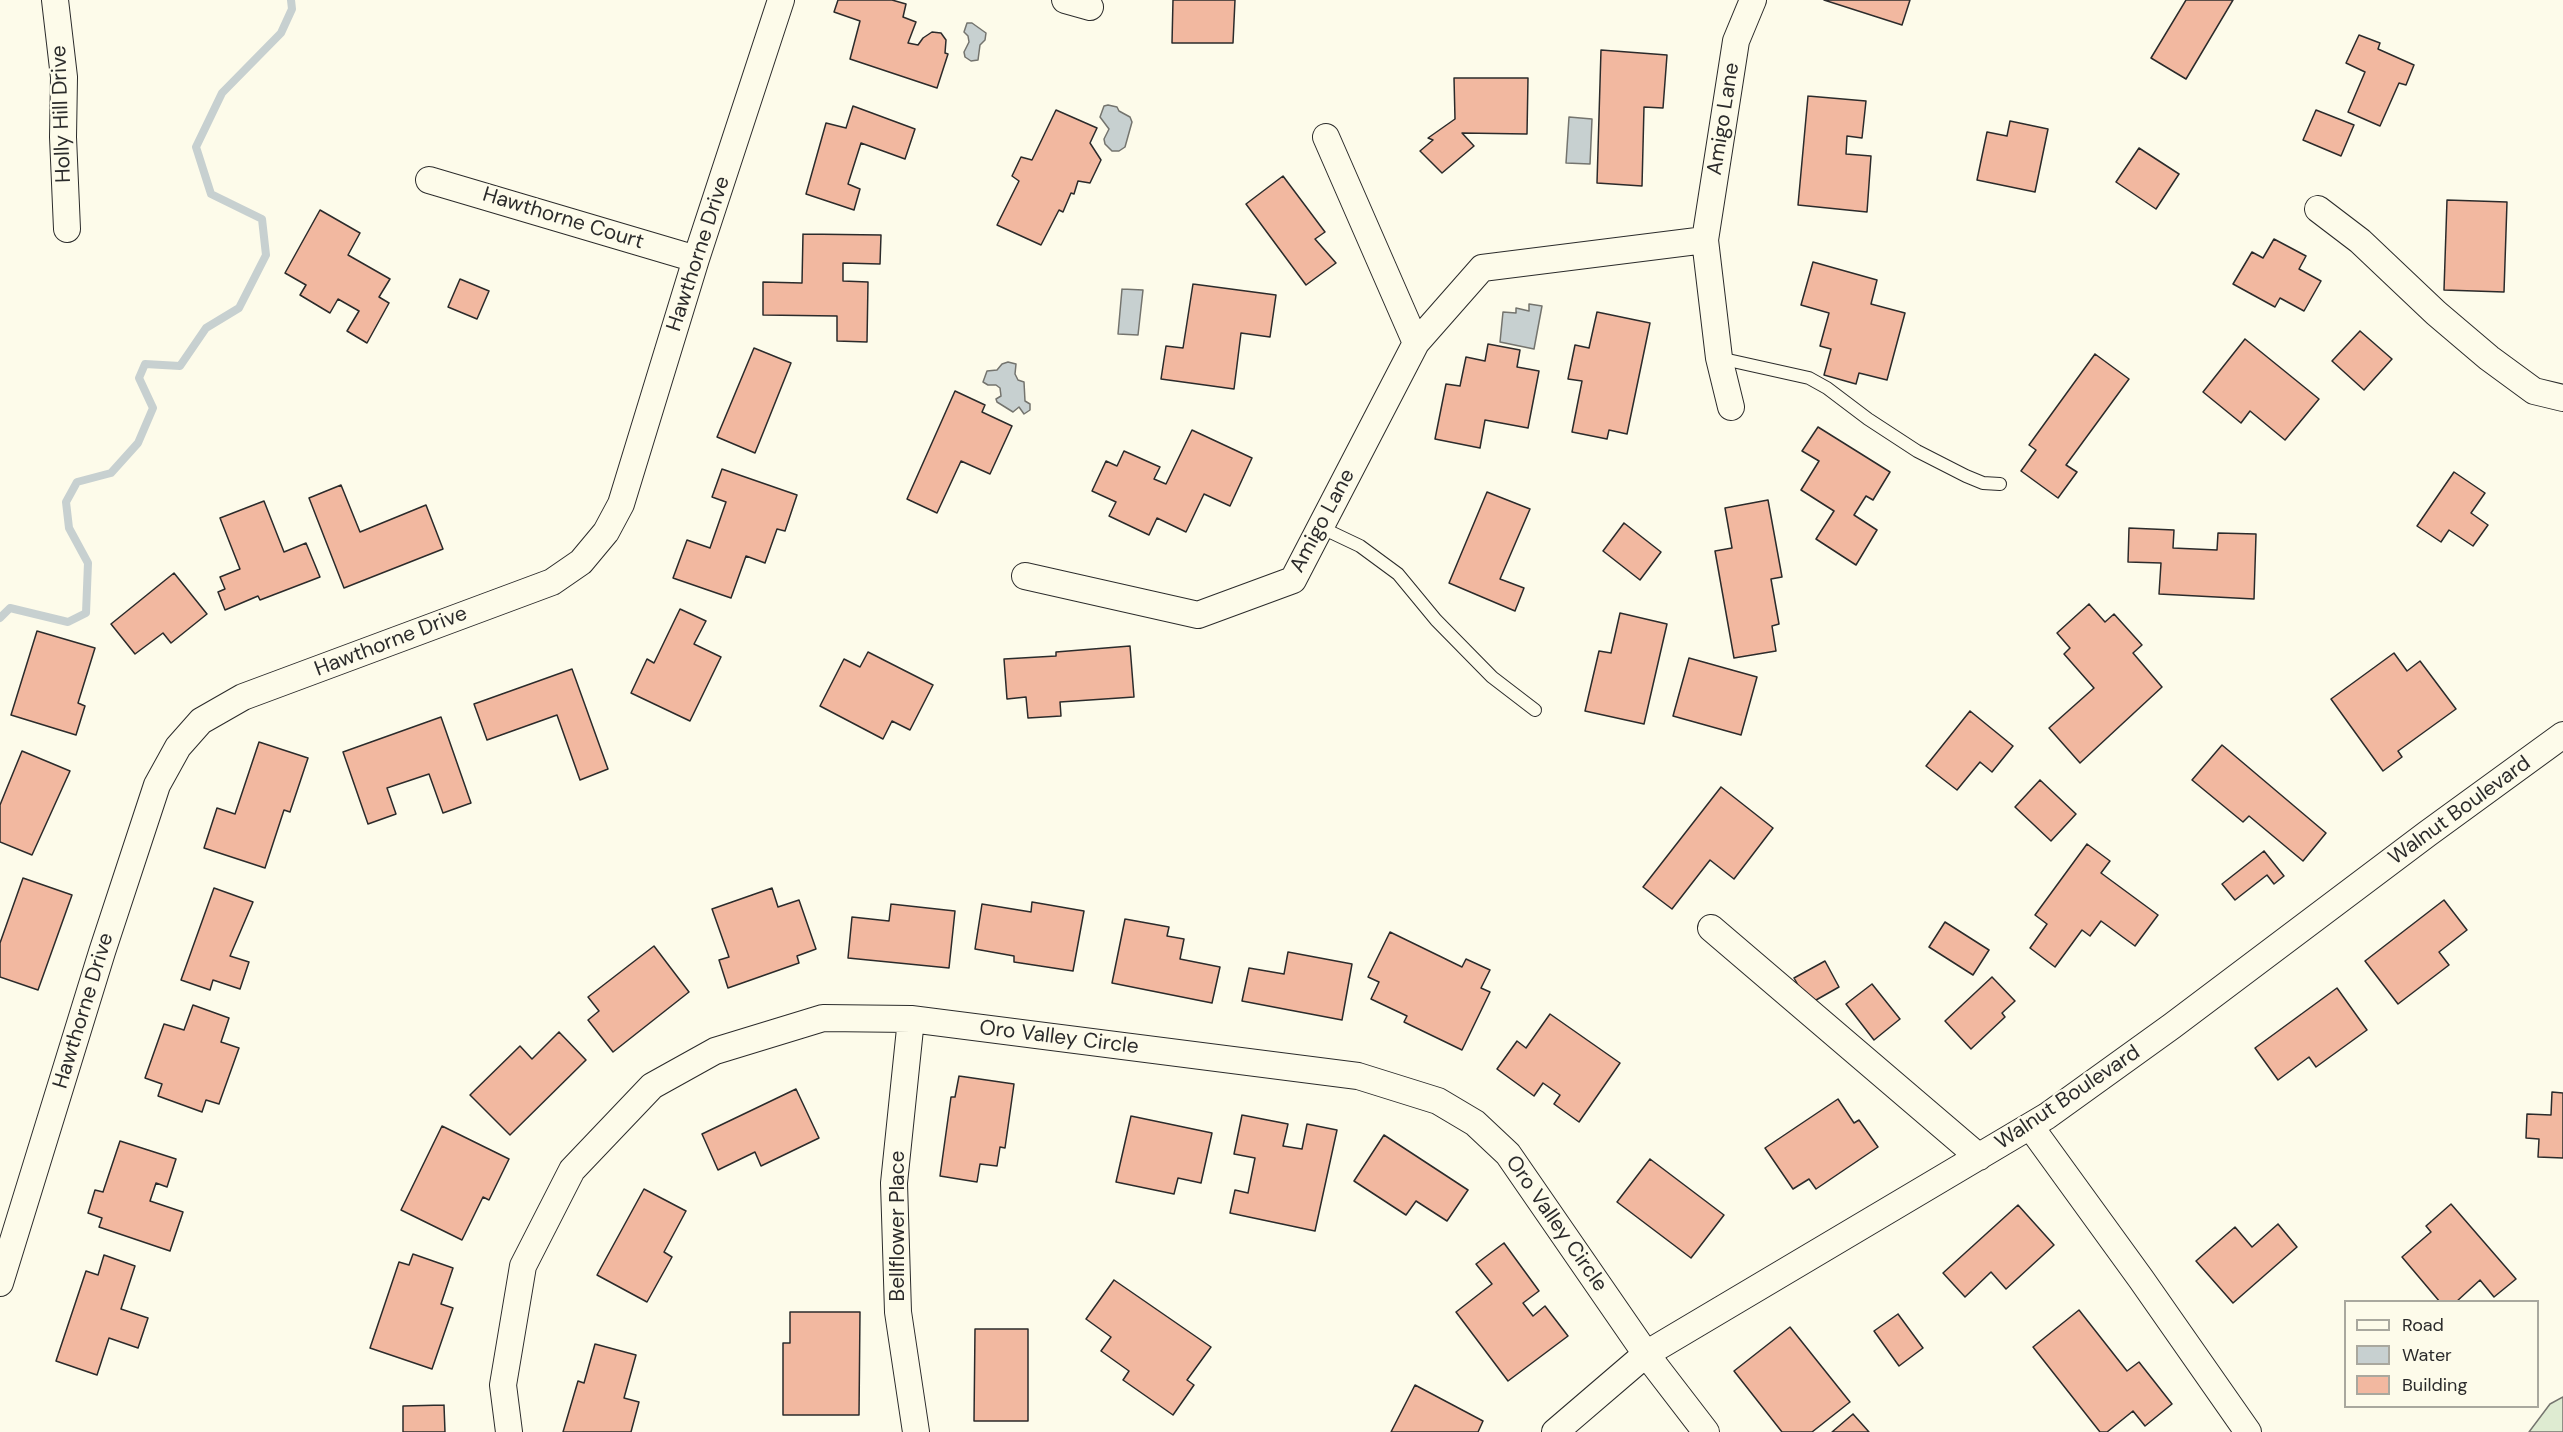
<!DOCTYPE html>
<html>
<head>
<meta charset="utf-8">
<style>
	body { margin:0 }
	#map { position:relative; width:2563px; height:1432px; overflow:hidden; background:#fdfbea; font-family:"DM Sans",sans-serif }
	canvas { display:block }
	.legend { position:absolute; left:2344px; top:1300px; width:195px; height:108px; box-sizing:border-box; background:#fdfbea; border:2px solid #a9a89e; margin:0; padding:8px 10px; list-style:none; font-size:18px; color:#2b2b2b }
	.legend li { display:flex; align-items:center; gap:12px; height:30px }
	.legend b { width:30px; border:2px solid #a9a89e }
</style>
</head>
<body>
<div id="map">
<canvas width="2563" height="1432"></canvas>
<ul class="legend">
<li><b style="height:8px;background:#fdfbea"></b>Road</li>
<li><b style="height:16px;background:#c7d0d0"></b>Water</li>
<li><b style="height:16px;background:#f2b8a0"></b>Building</li>
</ul>
</div>
<script>
const context = document.querySelector('canvas').getContext('2d');
context.lineJoin = 'round';
function fill(path, color) {
  context.fillStyle = color;
  context.fill(path, 'evenodd');
}
function shape(rows) {
  const path = new Path2D();
  for (const r of rows) {
    path.moveTo(r[0], r[1]);
    for (let i = 2; i < r.length; i += 2) path.lineTo(r[i], r[i + 1]);
  }
  return path;
}
function stroke(path, color, width, dash) {
  context.strokeStyle = color;
  context.lineWidth = width;
  context.lineCap = dash ? 'butt' : 'round';
  context.setLineDash(dash || []);
  context.stroke(path);
}
function write(font, color, halo, rows, align = 'center') {
  context.font = font + ' "DM Sans",sans-serif';
  context.lineWidth = 4.5;
  context.setLineDash([]);
  context.textBaseline = 'middle';
  context.strokeStyle = halo;
  context.fillStyle = color;
  for (const [text, x, y, turn = 0] of rows) {
    context.save();
    context.translate(x, y);
    context.rotate((+turn || 0) * Math.PI / 180);
    context.textAlign = isNaN(turn) ? turn : align;
    if (halo) context.strokeText(text, 0, 0);
    context.fillText(text, 0, 0);
    context.restore();
  }
}
const green = shape([
	[2563,1397,2563,1432,2529,1432,2550,1404,2563,1397]
]);
fill(green, '#deebd1');
stroke(green, '#74746e', 1.5);
const water = shape([
	[967,23,972,23,986,33,985,40,980,45,978,60,971,61,965,57,964,52,969,42,968,36,964,32,967,23],
	[1108,105,1117,107,1119,111,1130,117,1132,122,1125,147,1119,151,1112,151,1105,144,1104,139,1109,129,1100,117,1104,106,1108,105],
	[1569,117,1592,119,1590,164,1566,163,1569,117],
	[1122,289,1143,290,1138,335,1118,334,1122,289],
	[1529,304,1542,306,1534,349,1500,342,1503,312,1516,313,1516,308,1529,311,1529,304],
	[1008,362,1016,364,1015,374,1018,380,1024,382,1025,401,1030,404,1030,410,1024,414,1019,407,1013,412,997,402,996,399,1001,396,1000,388,996,385,988,385,983,382,987,371,997,370,1002,364,1008,362]
]);
fill(water, '#c7d0d0');
stroke(water, '#74746e', 1.5);
stroke(shape([
	[0,618,10,608,68,622,86,613,88,563,69,528,66,502,77,482,111,473,138,443,153,408,139,378,145,364,180,366,206,328,239,308,266,255,262,219,211,194,196,147,222,93,281,33,292,9,291,0]
]), '#c7d0d0', 8);
const building = shape([
	[838,0,892,0,906,4,903,17,916,22,908,43,918,45,923,38,932,32,941,33,946,40,945,53,948,54,937,88,850,59,860,21,834,12,838,0],
	[1173,0,1235,0,1233,43,1172,43,1173,0],
	[1824,0,1910,0,1902,25,1824,0],
	[2186,0,2233,0,2186,79,2151,58,2186,0],
	[2359,35,2380,43,2378,49,2414,65,2406,85,2399,83,2380,126,2348,112,2365,72,2346,63,2359,35],
	[1601,50,1667,55,1663,108,1644,107,1642,186,1597,183,1601,50],
	[1454,78,1528,78,1527,134,1462,133,1474,146,1442,173,1420,151,1433,140,1428,138,1455,119,1454,78],
	[1808,96,1866,101,1862,138,1847,136,1846,154,1871,156,1867,212,1798,205,1808,96],
	[853,106,915,129,905,159,861,143,848,184,860,189,854,210,806,194,826,123,846,128,853,106],
	[1056,110,1097,128,1090,143,1101,160,1090,183,1078,181,1074,194,1071,193,1063,212,1059,210,1041,245,997,225,1019,181,1012,176,1021,157,1032,160,1056,110],
	[2316,110,2354,125,2341,156,2303,140,2316,110],
	[2010,121,2048,129,2035,192,1977,180,1987,132,2007,136,2010,121],
	[2139,148,2179,174,2156,209,2116,182,2139,148],
	[1283,176,1325,232,1315,239,1336,263,1306,285,1246,204,1283,176],
	[2447,200,2507,202,2504,292,2444,290,2447,200],
	[320,210,360,233,348,255,390,279,379,297,389,303,367,343,347,331,359,311,338,299,330,313,300,295,306,285,285,273,320,210],
	[803,234,881,235,880,264,843,263,843,281,868,282,867,342,837,341,837,316,763,315,763,282,802,283,803,234],
	[2274,239,2306,256,2299,269,2321,281,2304,311,2280,298,2275,307,2233,284,2252,252,2263,258,2274,239],
	[1813,262,1877,280,1871,304,1905,313,1887,380,1859,373,1856,384,1824,375,1831,349,1820,346,1829,313,1801,305,1813,262],
	[460,279,489,291,477,319,448,307,460,279],
	[1193,284,1276,295,1270,337,1241,333,1234,389,1161,379,1166,346,1183,348,1193,284],
	[1597,312,1650,323,1627,434,1609,430,1607,439,1572,432,1582,381,1568,379,1575,345,1589,348,1597,312],
	[2360,331,2392,359,2364,390,2332,361,2360,331],
	[2245,339,2319,399,2285,440,2250,411,2241,423,2203,392,2245,339],
	[1488,344,1520,350,1517,367,1539,371,1528,428,1485,420,1480,448,1435,439,1446,384,1460,386,1466,357,1485,361,1488,344],
	[754,348,791,363,755,453,717,437,754,348],
	[2095,354,2129,379,2066,465,2077,472,2058,498,2021,471,2036,450,2029,445,2095,354],
	[955,391,985,405,982,412,1012,426,990,474,961,461,937,513,907,499,955,391],
	[1818,427,1890,472,1873,500,1866,496,1854,515,1877,530,1856,565,1816,539,1834,511,1801,490,1819,461,1802,451,1818,427],
	[1192,430,1252,458,1230,506,1204,494,1186,532,1157,518,1149,535,1109,516,1116,502,1092,491,1106,461,1117,466,1124,451,1160,467,1154,479,1166,484,1192,430],
	[722,469,797,495,785,531,777,529,765,563,746,556,731,598,673,578,687,540,710,548,726,502,712,497,722,469],
	[2454,472,2485,493,2471,513,2488,525,2473,546,2449,530,2441,542,2417,526,2454,472],
	[341,485,360,532,426,505,443,549,344,588,309,498,341,485],
	[1487,492,1530,509,1500,579,1524,588,1515,611,1449,583,1487,492],
	[1768,500,1782,577,1771,579,1779,624,1772,626,1776,651,1734,658,1715,551,1732,548,1725,508,1768,500],
	[264,501,284,552,306,543,320,577,260,600,258,596,225,610,218,592,225,589,220,577,240,569,220,518,264,501],
	[1624,523,1661,552,1640,580,1603,551,1624,523],
	[2129,528,2174,530,2173,548,2217,550,2218,533,2256,534,2254,599,2159,594,2161,563,2128,562,2129,528],
	[174,573,207,614,171,643,163,633,135,654,111,624,174,573],
	[2089,604,2105,622,2114,614,2142,645,2133,653,2162,687,2080,763,2049,728,2094,688,2064,654,2070,648,2057,633,2089,604],
	[680,609,706,621,694,644,721,657,690,721,631,693,647,659,654,663,680,609],
	[1620,613,1667,624,1644,724,1585,711,1599,651,1611,653,1620,613],
	[37,631,95,648,78,703,85,706,76,735,11,715,37,631],
	[1130,646,1134,697,1060,702,1061,716,1028,718,1026,697,1007,699,1004,659,1056,656,1056,652,1130,646],
	[868,652,933,685,910,730,892,721,883,739,820,706,844,659,860,667,868,652],
	[2394,653,2407,671,2420,661,2456,709,2398,751,2402,757,2383,771,2331,699,2394,653],
	[1689,658,1757,677,1741,735,1673,716,1689,658],
	[572,669,608,769,580,780,557,715,487,740,474,704,572,669],
	[1970,711,2013,746,1992,772,1980,762,1957,790,1926,766,1970,711],
	[441,717,471,803,443,813,429,774,387,788,396,814,368,824,343,752,441,717],
	[259,742,308,758,290,812,284,810,265,868,204,848,217,808,235,814,259,742],
	[2222,745,2326,833,2303,861,2249,816,2243,822,2192,780,2222,745],
	[22,751,70,771,32,855,0,842,0,805,22,751],
	[2040,780,2076,814,2051,841,2015,807,2040,780],
	[1721,787,1773,828,1734,879,1710,860,1672,909,1643,887,1721,787],
	[2087,844,2110,861,2101,873,2158,915,2135,946,2101,921,2090,936,2082,930,2055,967,2030,948,2047,924,2035,915,2087,844],
	[2264,851,2284,876,2274,884,2267,875,2235,900,2222,884,2264,851],
	[23,878,72,895,38,990,0,977,0,943,23,878],
	[214,888,253,902,230,956,249,962,240,989,213,980,210,990,181,980,214,888],
	[772,888,778,907,799,900,816,949,797,956,799,963,728,988,719,960,729,957,712,909,772,888],
	[2444,900,2467,930,2439,952,2449,965,2398,1004,2365,961,2444,900],
	[1032,902,1084,911,1073,971,1014,962,1014,956,975,949,982,904,1031,912,1032,902],
	[891,904,955,911,949,968,848,958,852,917,889,921,891,904],
	[1125,919,1169,927,1167,936,1184,939,1180,959,1220,967,1212,1003,1112,983,1125,919],
	[1945,922,1989,950,1973,975,1929,947,1945,922],
	[1390,932,1462,967,1466,959,1490,970,1481,988,1490,992,1462,1050,1404,1022,1407,1016,1371,999,1379,982,1368,977,1390,932],
	[654,946,689,992,613,1052,588,1020,599,1011,588,997,654,946],
	[1288,952,1352,964,1342,1020,1242,1001,1249,968,1284,974,1288,952],
	[1825,961,1839,987,1809,1004,1794,978,1825,961],
	[1992,977,2015,1001,2002,1013,2005,1017,1971,1049,1945,1021,1992,977],
	[1872,984,1900,1019,1874,1040,1846,1004,1872,984],
	[2337,988,2367,1030,2316,1067,2309,1057,2278,1080,2255,1048,2337,988],
	[193,1005,229,1018,221,1042,239,1048,219,1104,206,1100,202,1112,158,1096,162,1084,145,1078,164,1024,184,1030,193,1005],
	[1550,1014,1620,1063,1579,1122,1554,1104,1560,1095,1543,1083,1534,1096,1497,1069,1517,1041,1526,1048,1550,1014],
	[559,1032,586,1060,510,1135,470,1095,520,1046,532,1059,559,1032],
	[959,1076,1014,1084,1005,1148,1000,1147,997,1166,980,1164,977,1182,940,1176,951,1097,955,1097,959,1076],
	[796,1089,819,1138,761,1166,755,1152,718,1170,702,1134,796,1089],
	[2552,1092,2563,1093,2563,1158,2538,1157,2539,1139,2526,1138,2527,1114,2551,1115,2552,1092],
	[1838,1099,1854,1123,1859,1120,1878,1147,1816,1189,1809,1179,1793,1189,1765,1148,1838,1099],
	[1242,1115,1288,1124,1283,1146,1302,1149,1307,1124,1337,1130,1315,1231,1230,1213,1235,1190,1248,1193,1255,1158,1234,1154,1242,1115],
	[1131,1116,1212,1133,1201,1183,1178,1178,1174,1194,1116,1182,1131,1116],
	[442,1126,509,1159,489,1200,483,1197,462,1240,401,1210,442,1126],
	[1384,1135,1468,1190,1447,1221,1416,1201,1406,1215,1354,1181,1384,1135],
	[120,1141,176,1159,167,1187,156,1183,150,1201,183,1212,170,1251,99,1227,102,1218,88,1213,95,1190,103,1192,120,1141],
	[1650,1159,1724,1215,1691,1258,1617,1202,1650,1159],
	[644,1189,686,1211,664,1252,672,1257,647,1302,597,1275,644,1189],
	[2451,1204,2516,1279,2494,1297,2480,1280,2456,1302,2440,1302,2402,1257,2431,1232,2426,1226,2451,1204],
	[2018,1205,2054,1245,2006,1289,1991,1272,1965,1297,1943,1273,2018,1205],
	[2278,1224,2297,1247,2233,1303,2196,1261,2235,1227,2252,1247,2278,1224],
	[1504,1243,1539,1291,1523,1303,1533,1316,1545,1306,1568,1336,1508,1381,1456,1312,1492,1284,1476,1264,1504,1243],
	[413,1254,453,1268,441,1304,453,1308,432,1369,370,1348,399,1262,409,1265,413,1254],
	[104,1255,135,1266,121,1309,148,1318,138,1348,109,1338,97,1375,56,1361,86,1271,98,1275,104,1255],
	[1114,1280,1211,1347,1187,1380,1194,1385,1173,1415,1123,1380,1129,1371,1101,1351,1111,1337,1086,1319,1114,1280],
	[2079,1310,2127,1371,2139,1362,2172,1404,2145,1426,2133,1411,2107,1432,2100,1432,2033,1347,2079,1310],
	[790,1312,860,1312,859,1415,783,1415,783,1343,790,1343,790,1312],
	[1898,1314,1923,1348,1899,1366,1874,1331,1898,1314],
	[1790,1327,1850,1402,1812,1432,1782,1432,1734,1371,1790,1327],
	[975,1329,1028,1329,1028,1421,974,1421,975,1329],
	[595,1344,636,1355,624,1398,639,1402,631,1432,563,1432,578,1381,584,1383,595,1344],
	[1415,1385,1483,1421,1478,1432,1391,1432,1415,1385],
	[444,1405,445,1432,403,1432,403,1406,444,1405],
	[1853,1414,1869,1432,1832,1432,1853,1414]
]);
fill(building, '#f2b8a0');
stroke(building, '#2b2b2b', 1.5);
const lane = shape([
	[1719,358,1809,378,1827,388,1868,419,1917,451,1966,476,1983,483,2000,484],
	[1320,527,1360,546,1398,574,1436,620,1492,677,1535,710]
]);
const street = shape([
	[55,0,64,77,63,137,67,229],
	[1065,0,1090,7],
	[1326,137,1416,343,1482,268,1705,240],
	[429,180,696,259],
	[2318,209,2360,241,2436,313,2489,358,2534,391,2563,398],
	[1731,407,1719,358,1705,240,1736,41,1753,0],
	[1025,576,1198,615,1293,580,1416,343],
	[1711,928,1979,1157],
	[911,1019,894,1183,898,1312,916,1432],
	[2030,1126,2141,1279,2248,1432],
	[0,1283,102,952,157,785,178,747,201,721,243,697,552,582,581,562,606,532,621,504,696,259,781,0],
	[509,1432,503,1385,523,1266,572,1170,652,1086,715,1051,823,1018,911,1019,1358,1076,1438,1101,1475,1123,1508,1154,1646,1354,1706,1432],
	[1555,1432,1646,1354,2047,1116,2172,1026,2427,834,2563,735]
]);
stroke(lane, '#2b2b2b', 14);
stroke(street, '#2b2b2b', 28);
stroke(lane, '#fdfbea', 12);
stroke(street, '#fdfbea', 26);
write('21px', '#2b2b2b', '#fdfbea', [
	["Holly Hill Drive",62,114,-92],
	["Amigo Lane",1724,119,-81],
	["Hawthorne Court",563,219,17],
	["Hawthorne Drive",699,254,-72],
	["Amigo Lane",1323,521,-62],
	["Hawthorne Drive",391,642,-21],
	["Walnut Boulevard",2460,811,-36],
	["Hawthorne Drive",84,1011,-73],
	["Oro Valley Circle",1059,1038,7],
	["Walnut Boulevard",2068,1098,-34],
	["Oro Valley Circle",1556,1224,55],
	["Bellflower Place",898,1226,-90]
]);
</script>
</body>
</html>
